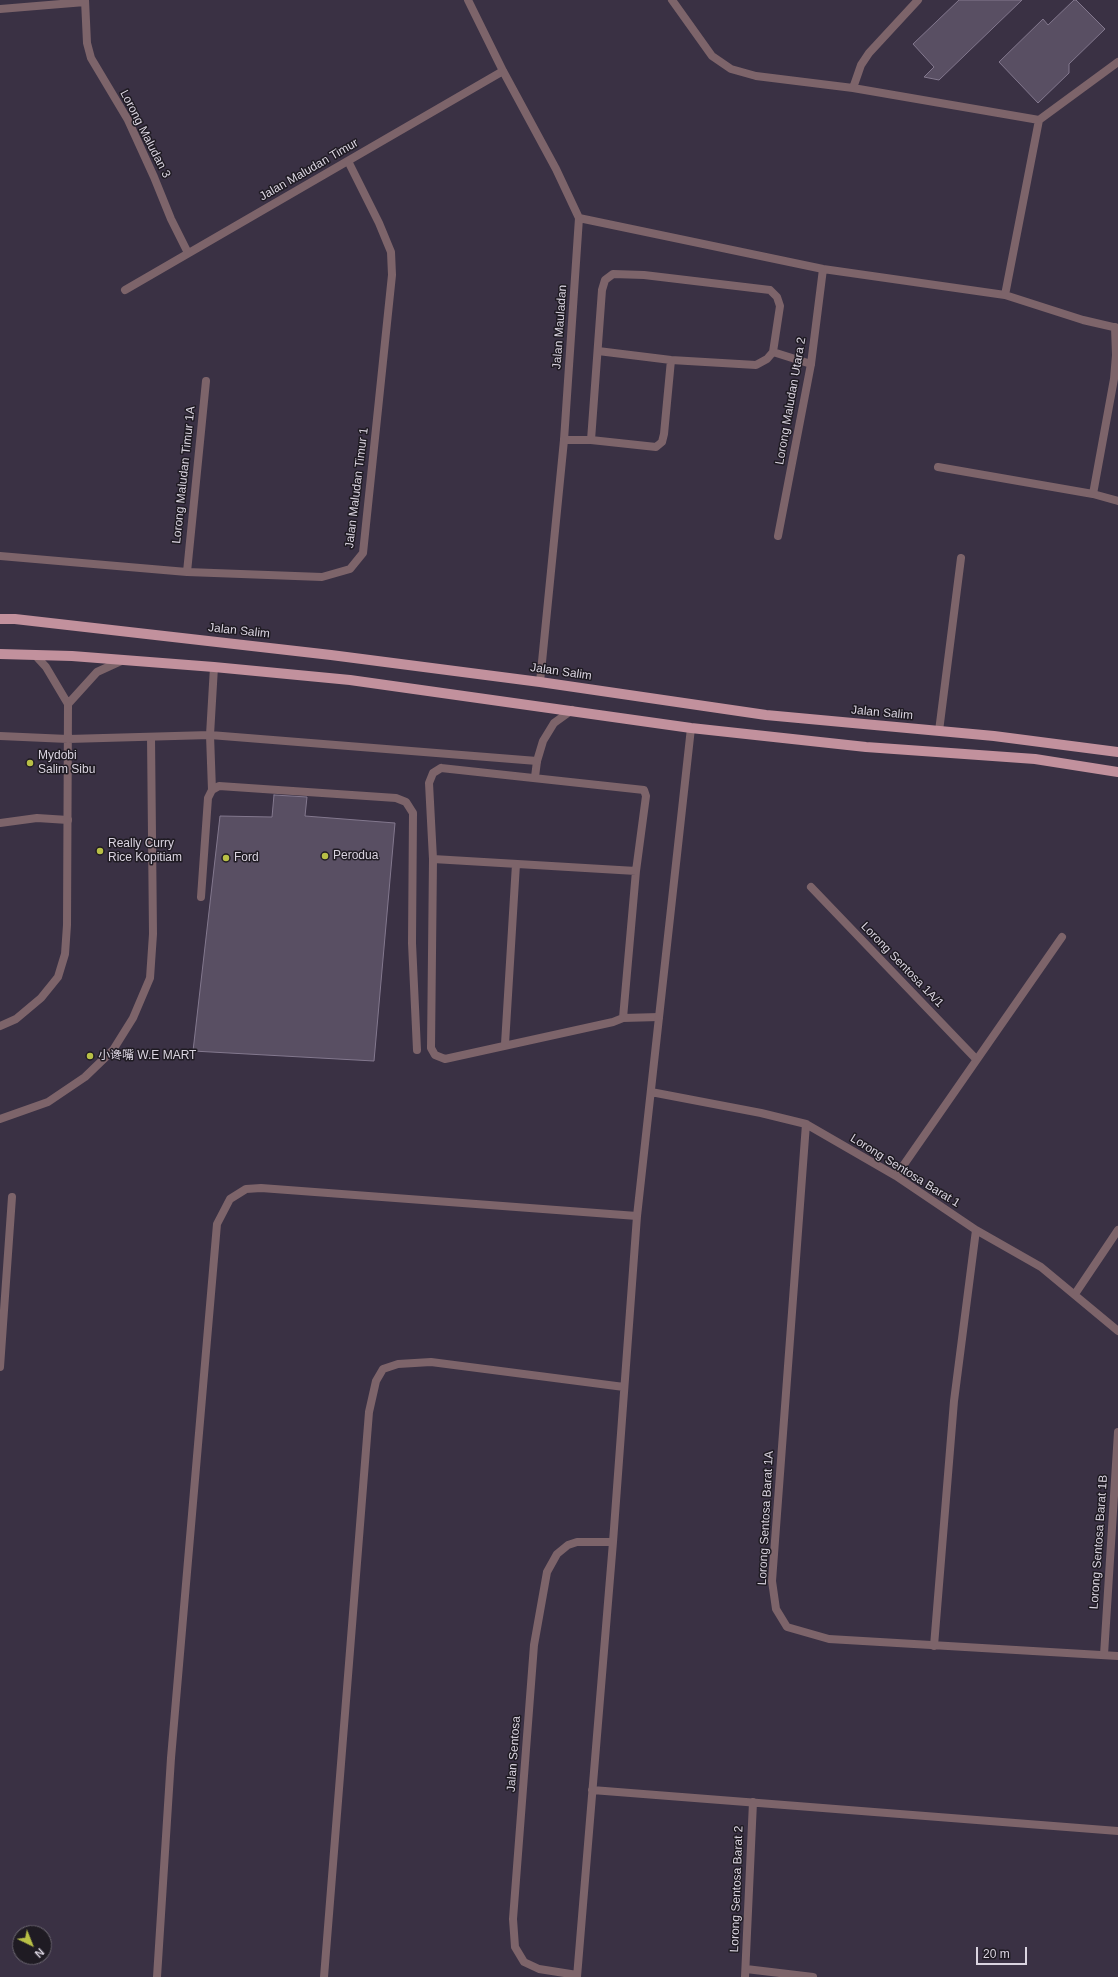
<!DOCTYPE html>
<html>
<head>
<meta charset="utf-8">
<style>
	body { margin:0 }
	#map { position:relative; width:1118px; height:1977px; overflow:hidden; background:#3a3144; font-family:Arial,sans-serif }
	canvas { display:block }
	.north { position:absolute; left:12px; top:1925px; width:40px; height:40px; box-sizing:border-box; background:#1f1b23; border:1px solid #6a656f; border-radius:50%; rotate:137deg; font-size:11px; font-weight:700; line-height:16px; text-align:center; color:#dad4e0 }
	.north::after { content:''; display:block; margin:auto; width:14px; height:18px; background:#b9c046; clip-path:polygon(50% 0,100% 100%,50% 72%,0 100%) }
	.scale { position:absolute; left:976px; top:1947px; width:51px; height:18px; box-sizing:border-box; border:2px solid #dad4e0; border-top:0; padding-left:5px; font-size:12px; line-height:14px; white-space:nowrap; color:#dad4e0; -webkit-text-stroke:3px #1f1b23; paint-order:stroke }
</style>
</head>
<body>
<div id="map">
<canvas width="1118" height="1977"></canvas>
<div class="north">N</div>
<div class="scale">20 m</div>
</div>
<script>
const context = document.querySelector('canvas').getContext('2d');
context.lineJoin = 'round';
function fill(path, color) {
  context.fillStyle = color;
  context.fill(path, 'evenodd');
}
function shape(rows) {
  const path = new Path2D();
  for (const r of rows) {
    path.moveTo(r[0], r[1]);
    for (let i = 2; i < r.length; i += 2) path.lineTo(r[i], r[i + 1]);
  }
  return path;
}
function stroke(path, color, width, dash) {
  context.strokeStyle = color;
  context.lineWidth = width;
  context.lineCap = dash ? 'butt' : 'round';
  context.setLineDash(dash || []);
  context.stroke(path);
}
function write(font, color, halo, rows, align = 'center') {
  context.font = font + ' Arial,"Noto Sans SC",sans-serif';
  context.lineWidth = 3;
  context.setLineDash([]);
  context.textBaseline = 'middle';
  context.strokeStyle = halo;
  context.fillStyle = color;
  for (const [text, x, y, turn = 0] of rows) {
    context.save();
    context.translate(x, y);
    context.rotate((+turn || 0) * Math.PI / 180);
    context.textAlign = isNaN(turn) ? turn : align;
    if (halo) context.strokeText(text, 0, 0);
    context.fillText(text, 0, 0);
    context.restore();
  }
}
const building = shape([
	[959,0,1022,0,939,80,924,77,934,67,913,44,959,0],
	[1074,0,1076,0,1105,29,1069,64,1069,73,1038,103,999,62,1043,19,1048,25,1074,0],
	[274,795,307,797,305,816,395,823,374,1061,193,1051,220,816,272,817,274,795]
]);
fill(building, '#594f63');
stroke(building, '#83788e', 1);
stroke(shape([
	[773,352,811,364],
	[564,440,591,440,656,447,662,442,664,434,671,360],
	[591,440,602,290,605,280,613,274,644,275,770,290,777,297,780,306,773,352,767,359,756,365,671,360,598,351],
	[939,731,961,558],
	[210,735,212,790],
	[441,768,644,790,646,796,636,871,623,1018,613,1022,445,1059,435,1055,431,1048,433,859,429,783,433,773,441,768],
	[535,777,537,761],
	[0,823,37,818,68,820],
	[433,859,636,871],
	[201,897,208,798,212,790,219,786,396,798,406,802,413,813,412,943,417,1050],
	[623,1018,659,1017],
	[505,1044,516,864],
	[0,1119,48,1102,85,1077,113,1050,133,1018,150,978,153,934,151,737]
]), '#7d646a', 8);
stroke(shape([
	[85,0,87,43,91,58,128,120,154,177,171,219,188,253],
	[468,0,503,71,556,169,579,218,564,440,540,682],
	[672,0,712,56,731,69,756,76,853,88,1039,120],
	[0,9,85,2],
	[853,88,861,65,869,53,918,0],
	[579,218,823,269,1005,295,1083,320,1118,328],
	[125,290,503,71],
	[1005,295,1039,120,1118,62],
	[938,467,1093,494,1118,501],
	[1093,494,1114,379,1116,355,1115,327],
	[778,536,811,364,823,269],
	[0,556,187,572,322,577,350,569,363,553,392,275,391,252,379,223,348,161],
	[187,572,206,381],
	[68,704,97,672,121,661],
	[210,735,214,667],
	[0,736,68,739,210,735,537,761,543,741,554,723,572,710],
	[811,887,976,1059],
	[0,1026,16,1019,41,998,58,977,65,954,67,925,68,704,46,667,35,655],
	[651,1092,761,1113,806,1124,896,1176,976,1230,1041,1267,1118,1331],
	[806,1124,772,1581,776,1609,787,1627,829,1639,1118,1656],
	[896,1176,1062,937],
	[1075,1294,1118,1230],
	[0,1367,12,1197],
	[934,1646,954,1401,976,1230],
	[1104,1655,1118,1432],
	[592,1790,1118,1831],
	[746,1969,813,1977],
	[577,1975,539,1969,524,1962,515,1947,513,1919,534,1645,547,1572,557,1554,568,1545,577,1542,613,1542],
	[157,1977,171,1758,217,1224,230,1199,246,1189,261,1188,637,1216],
	[324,1977,369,1412,376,1381,383,1369,398,1364,431,1362,624,1387],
	[577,1977,613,1542,637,1216,691,728],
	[745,1977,753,1802]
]), '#7d646a', 8);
stroke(shape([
	[0,619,15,619,331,655,540,682,766,715,994,736,1118,752],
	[0,654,72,656,214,667,350,680,691,728,866,747,1035,759,1118,772]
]), '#c2919d', 10);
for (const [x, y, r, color] of [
	[30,763,4,"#b9c046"],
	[100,851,4,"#b9c046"],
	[325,856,4,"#b9c046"],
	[226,858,4,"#b9c046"],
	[90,1056,4,"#b9c046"]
]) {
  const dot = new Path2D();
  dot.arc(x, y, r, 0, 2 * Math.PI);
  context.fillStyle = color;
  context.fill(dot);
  stroke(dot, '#1f1b23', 1.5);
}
write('12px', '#dad4e0', '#1f1b23', [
	["Lorong Maludan 3",145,134,63],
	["Jalan Maludan Timur",309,170,-30],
	["Jalan Mauladan",560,327,-86],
	["Lorong Maludan Utara 2",791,401,-80],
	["Lorong Maludan Timur 1A",184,475,-84],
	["Jalan Maludan Timur 1",357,488,-83],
	["Jalan Salim",239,631,6],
	["Jalan Salim",561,672,8],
	["Jalan Salim",882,713,5],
	["Lorong Sentosa 1A/1",902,965,46],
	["Lorong Sentosa Barat 1",905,1171,32],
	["Lorong Sentosa Barat 1A",766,1518,-87],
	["Lorong Sentosa Barat 1B",1099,1542,-86],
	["Jalan Sentosa",514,1754,-86],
	["Lorong Sentosa Barat 2",737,1889,-88]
]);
write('12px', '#dad4e0', '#1f1b23', [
	["Mydobi",38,756],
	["Salim Sibu",38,770],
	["Really Curry",108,844],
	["Rice Kopitiam",108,858],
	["Perodua",333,856],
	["Ford",234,858],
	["小谗嘴 W.E MART",98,1056]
], 'left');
</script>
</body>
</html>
